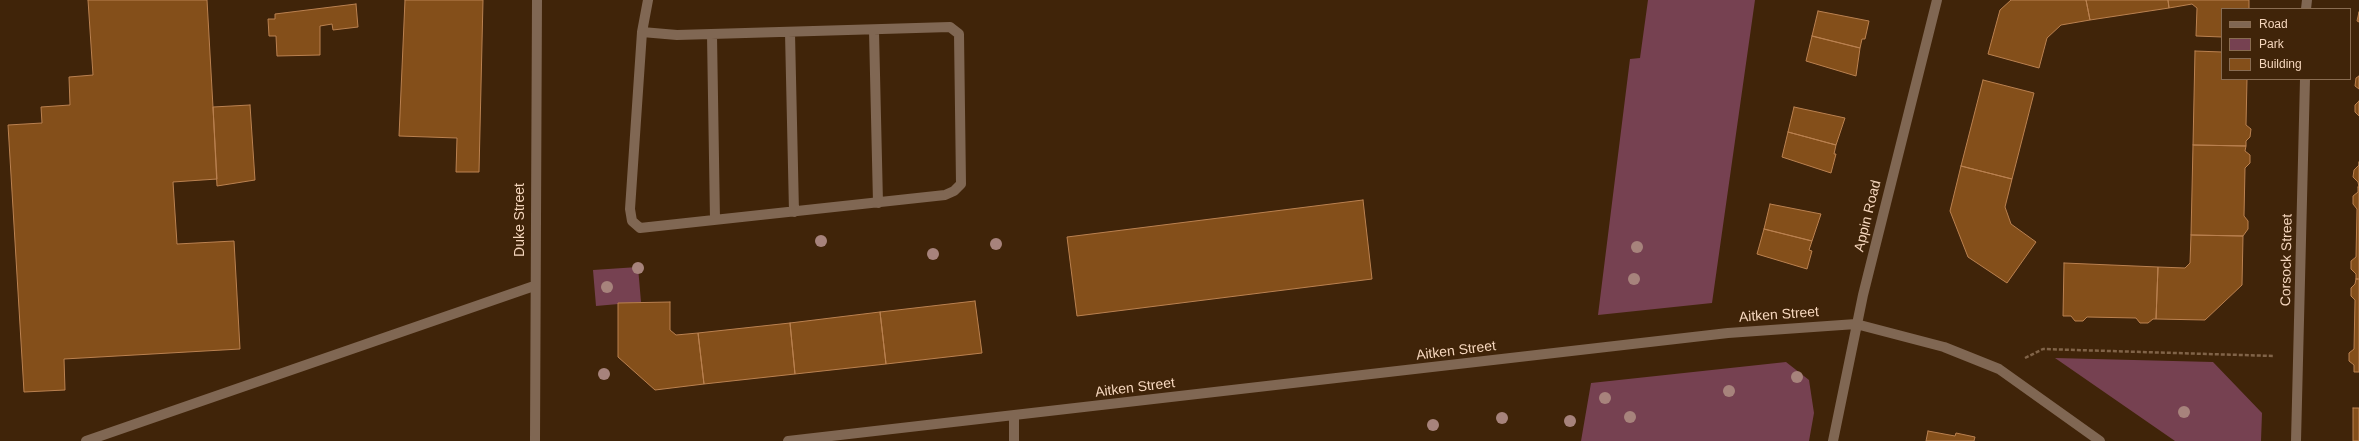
<!DOCTYPE html>
<html>
<head>
<meta charset="utf-8">
<style>
	body { margin:0 }
	#map { position:relative; width:2359px; height:441px; overflow:hidden; background:#402409; font-family:Arial,sans-serif }
	canvas { display:block }
	.legend { position:absolute; left:2221px; top:8px; width:130px; height:72px; box-sizing:border-box; background:#402409; border:1px solid #896c51; margin:0; padding:5px 7px; list-style:none; font-size:12px; color:#f6d7be }
	.legend li { display:flex; align-items:center; gap:8px; height:20px }
	.legend b { width:20px; border:1px solid #896c51 }
</style>
</head>
<body>
<div id="map">
<canvas width="2359" height="441"></canvas>
<ul class="legend">
<li><b style="height:5px;background:#806753"></b>Road</li>
<li><b style="height:11px;background:#764151"></b>Park</li>
<li><b style="height:11px;background:#844f1a"></b>Building</li>
</ul>
</div>
<script>
const context = document.querySelector('canvas').getContext('2d');
context.lineJoin = 'round';
function fill(path, color) {
  context.fillStyle = color;
  context.fill(path, 'evenodd');
}
function shape(rows) {
  const path = new Path2D();
  for (const r of rows) {
    path.moveTo(r[0], r[1]);
    for (let i = 2; i < r.length; i += 2) path.lineTo(r[i], r[i + 1]);
  }
  return path;
}
function stroke(path, color, width, dash) {
  context.strokeStyle = color;
  context.lineWidth = width;
  context.lineCap = dash ? 'butt' : 'round';
  context.setLineDash(dash || []);
  context.stroke(path);
}
function write(font, color, halo, rows, align = 'center') {
  context.font = font + ' Arial,sans-serif';
  context.lineWidth = 3;
  context.setLineDash([]);
  context.textBaseline = 'middle';
  context.strokeStyle = halo;
  context.fillStyle = color;
  for (const [text, x, y, turn = 0] of rows) {
    context.save();
    context.translate(x, y);
    context.rotate((+turn || 0) * Math.PI / 180);
    context.textAlign = isNaN(turn) ? turn : align;
    if (halo) context.strokeText(text, 0, 0);
    context.fillText(text, 0, 0);
    context.restore();
  }
}
fill(shape([
	[1648,0,1755,0,1712,303,1598,315,1630,59,1640,58],
	[638,267,641,302,596,306,593,270],
	[2055,358,2213,362,2262,413,2261,441,2175,441],
	[1786,362,1809,380,1814,413,1809,441,1581,441,1591,383]
]), '#764151');
const building = shape([
	[88,0,207,0,217,179,173,182,177,244,234,241,240,349,64,359,65,390,24,392,8,125,42,123,41,107,70,105,69,77,93,75,88,0],
	[405,0,483,0,479,172,456,172,457,138,399,136,405,0],
	[2011,0,2086,0,2090,20,2061,25,2047,38,2039,68,1988,54,2000,10,2011,0],
	[2086,0,2168,0,2169,8,2090,20,2086,0],
	[2168,0,2249,0,2249,9,2222,9,2222,37,2196,36,2197,8,2192,4,2169,8,2168,0],
	[356,4,358,27,333,30,332,24,320,26,320,55,277,56,276,36,269,36,268,19,275,19,275,14,356,4],
	[1818,11,1869,21,1865,39,1862,39,1860,48,1812,36,1818,11],
	[2359,12,2359,22,2357,21,2359,12],
	[1812,36,1860,48,1856,76,1806,61,1812,36],
	[2195,51,2222,52,2222,79,2247,79,2246,125,2251,129,2250,137,2246,141,2246,146,2193,145,2195,51],
	[2359,76,2359,89,2355,86,2356,78,2359,76],
	[1983,80,2034,93,2012,179,1961,166,1983,80],
	[2359,101,2359,116,2355,112,2355,105,2359,101],
	[250,105,255,180,217,186,213,107,250,105],
	[1794,107,1845,118,1836,145,1788,132,1794,107],
	[1788,132,1836,145,1834,154,1836,154,1831,173,1782,157,1788,132],
	[2193,145,2246,146,2245,151,2250,155,2250,163,2245,168,2244,216,2248,221,2248,229,2243,236,2191,235,2193,145],
	[2359,162,2359,187,2358,182,2353,177,2354,170,2359,165,2359,162],
	[1961,166,2012,179,2005,207,2011,224,2036,242,2007,283,1968,257,1950,211,1961,166],
	[2358,187,2359,187,2359,279,2356,279,2356,274,2351,269,2351,261,2356,257,2357,209,2353,204,2353,196,2358,192,2358,187],
	[1363,200,1372,279,1077,316,1067,237,1363,200],
	[1770,204,1821,214,1812,241,1764,229,1770,204],
	[1764,229,1812,241,1809,250,1812,251,1807,269,1757,254,1764,229],
	[2191,235,2243,236,2242,285,2205,320,2156,319,2158,267,2185,268,2190,263,2191,235],
	[2064,263,2158,267,2156,319,2153,319,2148,323,2140,323,2136,318,2087,317,2083,321,2075,321,2071,316,2063,316,2064,263],
	[2356,279,2359,279,2359,372,2354,372,2354,365,2349,361,2349,353,2354,349,2355,300,2351,296,2351,288,2355,284,2356,279],
	[975,301,982,353,886,364,880,312,975,301],
	[670,302,670,330,676,335,698,333,704,384,655,390,618,357,618,303,670,302],
	[880,312,886,364,795,374,790,323,880,312],
	[790,323,795,374,704,384,698,333,790,323],
	[2353,408,2359,408,2359,441,2353,441,2353,408],
	[1928,431,1955,436,1956,433,1975,437,1974,441,1926,441,1928,431]
]);
fill(building, '#844f1a');
stroke(building, '#ba8150', 1);
stroke(shape([
	[2025,358,2043,349,2274,356]
]), '#806348', 2.5, [4, 2]);
stroke(shape([
	[2306,9,2307,0],
	[874,31,878,203],
	[642,32,677,35,950,27,959,34,961,184,954,191,945,195,640,228,632,221,630,209,642,32,648,0],
	[790,33,794,212],
	[712,35,715,220],
	[1014,416,1014,441],
	[86,441,534,286],
	[535,441,537,0],
	[788,441,1728,333,1856,324,1944,347,1999,369,2100,441],
	[1833,441,1863,295,1937,0],
	[2296,441,2305,79]
]), '#806753', 10);
context.fillStyle = '#a7837c';
for (const [x, y] of [
	[821,241],
	[996,244],
	[1637,247],
	[933,254],
	[638,268],
	[1634,279],
	[607,287],
	[604,374],
	[1797,377],
	[1729,391],
	[1605,398],
	[2184,412],
	[1630,417],
	[1502,418],
	[1570,421],
	[1433,425]
]) {
  context.beginPath();
  context.arc(x, y, 6, 0, 2 * Math.PI);
  context.fill();
}
write('14px', '#f6d7be', '#402409', [
	["Appin Road",1868,216,-76],
	["Duke Street",520,220,-90],
	["Corsock Street",2287,260,-89],
	["Aitken Street",1779,315,-4],
	["Aitken Street",1456,351,-7],
	["Aitken Street",1135,388,-7]
]);
</script>
</body>
</html>
